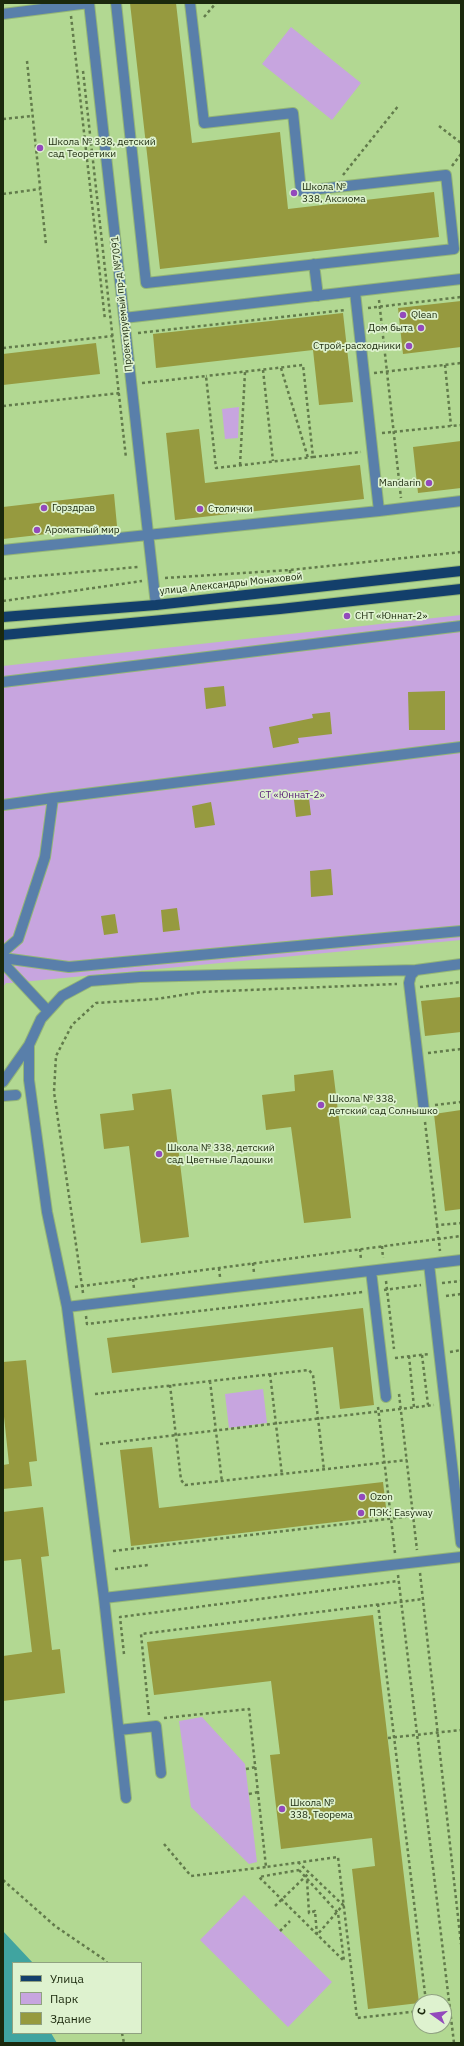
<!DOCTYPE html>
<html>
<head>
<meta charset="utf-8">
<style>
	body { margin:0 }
	#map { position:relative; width:464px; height:2046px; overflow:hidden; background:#b2d892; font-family:"IBM Plex Sans",sans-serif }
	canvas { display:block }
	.frame { position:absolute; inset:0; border:4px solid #1b290d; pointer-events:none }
	.legend { position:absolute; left:12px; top:1962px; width:130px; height:72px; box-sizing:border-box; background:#def2cf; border:1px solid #90a281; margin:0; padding:5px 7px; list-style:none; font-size:12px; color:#1b290d }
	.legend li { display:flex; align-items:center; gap:8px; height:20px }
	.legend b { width:20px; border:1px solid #90a281 }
	.north { position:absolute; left:412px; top:1994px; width:40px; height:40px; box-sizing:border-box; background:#def2cf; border:1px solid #90a281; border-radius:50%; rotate:284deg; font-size:11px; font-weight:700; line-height:16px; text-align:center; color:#1b290d }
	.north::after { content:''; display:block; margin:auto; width:14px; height:18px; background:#934abc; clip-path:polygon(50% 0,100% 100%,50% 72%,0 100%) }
</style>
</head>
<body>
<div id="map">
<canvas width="464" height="2046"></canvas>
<div class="frame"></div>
<ul class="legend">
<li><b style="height:5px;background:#133f6b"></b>Улица</li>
<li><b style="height:11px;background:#c7a5df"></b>Парк</li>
<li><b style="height:11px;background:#969a3f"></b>Здание</li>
</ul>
<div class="north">С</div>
</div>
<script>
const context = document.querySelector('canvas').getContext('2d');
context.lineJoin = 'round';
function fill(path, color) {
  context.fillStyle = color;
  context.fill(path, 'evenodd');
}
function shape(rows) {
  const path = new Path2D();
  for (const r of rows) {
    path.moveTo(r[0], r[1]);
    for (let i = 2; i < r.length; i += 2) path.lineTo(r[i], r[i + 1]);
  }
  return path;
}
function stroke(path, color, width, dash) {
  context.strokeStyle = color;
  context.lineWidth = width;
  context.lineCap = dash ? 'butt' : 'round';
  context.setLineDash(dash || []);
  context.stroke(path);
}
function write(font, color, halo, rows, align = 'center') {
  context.font = font + ' "IBM Plex Sans",sans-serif';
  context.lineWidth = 3.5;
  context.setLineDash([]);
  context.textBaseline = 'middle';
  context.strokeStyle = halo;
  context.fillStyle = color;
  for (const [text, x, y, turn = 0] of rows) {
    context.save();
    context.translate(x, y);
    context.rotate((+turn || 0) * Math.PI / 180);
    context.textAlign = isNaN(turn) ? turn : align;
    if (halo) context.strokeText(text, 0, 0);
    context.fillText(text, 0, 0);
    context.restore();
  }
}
fill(shape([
	[291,27,361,83,332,120,262,64],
	[239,407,238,438,225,439,222,409],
	[461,615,461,940,11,983,6,983,3,987,3,666],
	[263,1389,267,1423,229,1428,225,1394],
	[202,1717,245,1764,257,1862,249,1864,191,1807,179,1721],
	[244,1895,332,1982,288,2027,200,1940]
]), '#c7a5df');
fill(shape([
	[3,1931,33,1963,13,1963,13,2033,51,2033,57,2043,3,2043]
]), '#40a4a0');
fill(shape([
	[130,3,176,3,192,143,280,132,288,209,434,192,439,237,160,269],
	[461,301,461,347,403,354,398,308],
	[343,313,353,402,319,405,313,350,156,368,153,334],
	[96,343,100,374,3,385,3,354],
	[199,429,205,483,360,465,364,499,175,520,166,433],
	[461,441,461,488,418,493,413,447],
	[114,494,117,526,3,539,3,507],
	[224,686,226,706,206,709,204,688],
	[445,691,445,730,409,730,408,692],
	[330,712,332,734,298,738,299,743,273,748,269,727,313,718,312,714],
	[308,790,311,815,296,817,293,792],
	[211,802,215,825,195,828,192,806],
	[331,869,333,895,311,897,310,871],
	[177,908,180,930,163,932,161,910],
	[115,914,118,933,104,935,101,916],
	[461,997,461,1032,425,1036,421,1001],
	[333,1070,351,1218,304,1223,291,1127,266,1130,262,1095,295,1091,294,1075],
	[171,1089,189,1237,141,1243,129,1146,104,1149,100,1114,134,1110,132,1094],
	[461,1110,461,1209,445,1211,434,1114],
	[363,1308,374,1405,340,1409,333,1347,112,1373,107,1338],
	[26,1360,37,1461,29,1462,32,1486,3,1489,3,1465,9,1464,3,1407,3,1362],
	[152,1447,159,1508,383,1482,387,1516,131,1546,120,1450],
	[43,1507,49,1556,41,1557,52,1650,60,1649,65,1693,3,1701,3,1656,32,1652,21,1559,3,1561,3,1512],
	[373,1615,419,2003,368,2009,352,1869,375,1866,372,1838,281,1849,270,1755,280,1754,271,1681,154,1695,147,1642]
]), '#969a3f');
const minor = shape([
	[89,3,156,605],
	[116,3,146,283,454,249,446,175,301,191,293,113,204,123,190,3],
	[3,14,89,3],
	[314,264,318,296],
	[124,318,461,279],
	[379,511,461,501],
	[3,550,379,511,355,292],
	[3,682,461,626],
	[53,798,461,747],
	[3,805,53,798,45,857,18,939,3,952],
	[3,958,69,967,461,931],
	[3,963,48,1011],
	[3,1082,29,1045],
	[3,1096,16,1095],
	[424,1110,409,983,411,975,416,970,461,964],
	[461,1260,67,1307,104,1598,461,1557],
	[429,1264,461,1543],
	[371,1271,386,1397],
	[67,1307,47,1212,29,1080,29,1045,41,1019,62,996,90,981,140,977,416,970],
	[104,1598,126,1798],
	[119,1730,156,1726,161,1773]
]);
const major = shape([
	[3,617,156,605,461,571],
	[3,635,280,609,461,589]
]);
stroke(minor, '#94b577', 12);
stroke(major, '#94b577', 12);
stroke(shape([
	[71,16,105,320],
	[204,17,216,3],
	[27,61,46,245],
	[83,71,126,458],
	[3,119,32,116],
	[439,126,461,143],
	[452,166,461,154],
	[343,175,399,105],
	[3,194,40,189],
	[379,300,401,498],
	[368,308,461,297],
	[138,333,345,310],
	[3,348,113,336],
	[445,365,451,426],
	[281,368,308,458],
	[263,370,273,461],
	[374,373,461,363],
	[142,383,206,376,216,468,313,457,303,365,206,376],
	[3,406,120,393],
	[382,433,461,425],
	[313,457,361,452],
	[240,465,245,372],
	[290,570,290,579],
	[165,578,290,570,461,552],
	[3,579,138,567],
	[3,601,142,581],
	[420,987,461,982],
	[428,1053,461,1049],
	[435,1105,461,1102],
	[425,1122,437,1225,461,1223],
	[437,1225,440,1251],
	[382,1246,383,1258],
	[360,1249,361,1260],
	[253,1263,254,1273],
	[219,1268,220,1277],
	[133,1279,134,1289],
	[386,1281,394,1349],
	[442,1283,461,1281],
	[75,1287,461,1236],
	[384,1290,421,1285],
	[83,1293,54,1092,56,1056,72,1025,96,1003,157,999,201,992,397,984],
	[446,1296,461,1294],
	[86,1316,87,1324,363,1292],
	[450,1352,461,1350],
	[422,1355,428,1405],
	[409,1356,414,1407],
	[395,1358,429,1354],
	[270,1374,282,1475],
	[210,1381,222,1482],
	[170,1385,181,1480,185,1485,407,1460],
	[95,1394,309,1370,313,1375,324,1470],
	[399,1394,417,1550],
	[378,1407,395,1553],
	[100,1444,434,1405],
	[113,1551,413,1516],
	[115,1569,148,1565],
	[420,1573,461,1944],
	[398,1575,454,2043],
	[378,1604,426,2002],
	[124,1654,120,1617,398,1581],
	[149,1715,141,1634,423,1599],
	[164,1718,249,1709,266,1867,338,1857,357,2018,420,2011],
	[388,1738,461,1730],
	[246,1769,256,1767],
	[249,1794,258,1792],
	[164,1844,191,1876,266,1867],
	[298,1862,343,1905,317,1935,315,1911,309,1913,307,1880],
	[299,1870,338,1913,344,1961,259,1877,299,1870],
	[3,1880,55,1926,105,1960,107,1963],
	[275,1906,309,1873],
	[280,1931,290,1921],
	[122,2033,124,2043]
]), '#627b4b', 2.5, [3, 3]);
stroke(minor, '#597faa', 10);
stroke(major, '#133f6b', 10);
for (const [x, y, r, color] of [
	[40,148,4,"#934abc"],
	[294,193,4,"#934abc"],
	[403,315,4,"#934abc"],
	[421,328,4,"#934abc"],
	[409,346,4,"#934abc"],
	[429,483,4,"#934abc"],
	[44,508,4,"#934abc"],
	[200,509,4,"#934abc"],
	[37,530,4,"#934abc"],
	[347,616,4,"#934abc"],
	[321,1105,4,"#934abc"],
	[159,1154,4,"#934abc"],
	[362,1497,4,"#934abc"],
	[361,1513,4,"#934abc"],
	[282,1809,4,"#934abc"]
]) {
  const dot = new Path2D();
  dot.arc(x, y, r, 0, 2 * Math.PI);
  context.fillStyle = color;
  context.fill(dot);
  stroke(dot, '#def2cf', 1.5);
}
write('10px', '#1b290d', '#def2cf', [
	["Школа № 338, детский",48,142],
	["сад Теоретики",48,154],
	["Школа №",302,187],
	["338, Аксиома",302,199],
	["Qlean",411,315],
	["Дом быта",413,328,"right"],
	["Строй-расходники",401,346,"right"],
	["Mandarin",421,483,"right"],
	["Горздрав",52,508],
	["Столички",208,509],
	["Ароматный мир",45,530],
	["СНТ «Юннат-2»",355,616],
	["Школа № 338,",329,1099],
	["детский сад Солнышко",329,1111],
	["Школа № 338, детский",167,1148],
	["сад Цветные Ладошки",167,1160],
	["Ozon",370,1497],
	["ПЭК: Easyway",369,1513],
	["Школа №",290,1803],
	["338, Теорема",290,1815]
], 'left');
write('10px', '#1b290d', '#def2cf', [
	["Проектируемый пр-д №7091",122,304,-96],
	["улица Александры Монаховой",231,584,-6]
]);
write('10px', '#5a2178', '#def2cf', [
	["СТ «Юннат-2»",292,795]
]);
</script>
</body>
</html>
